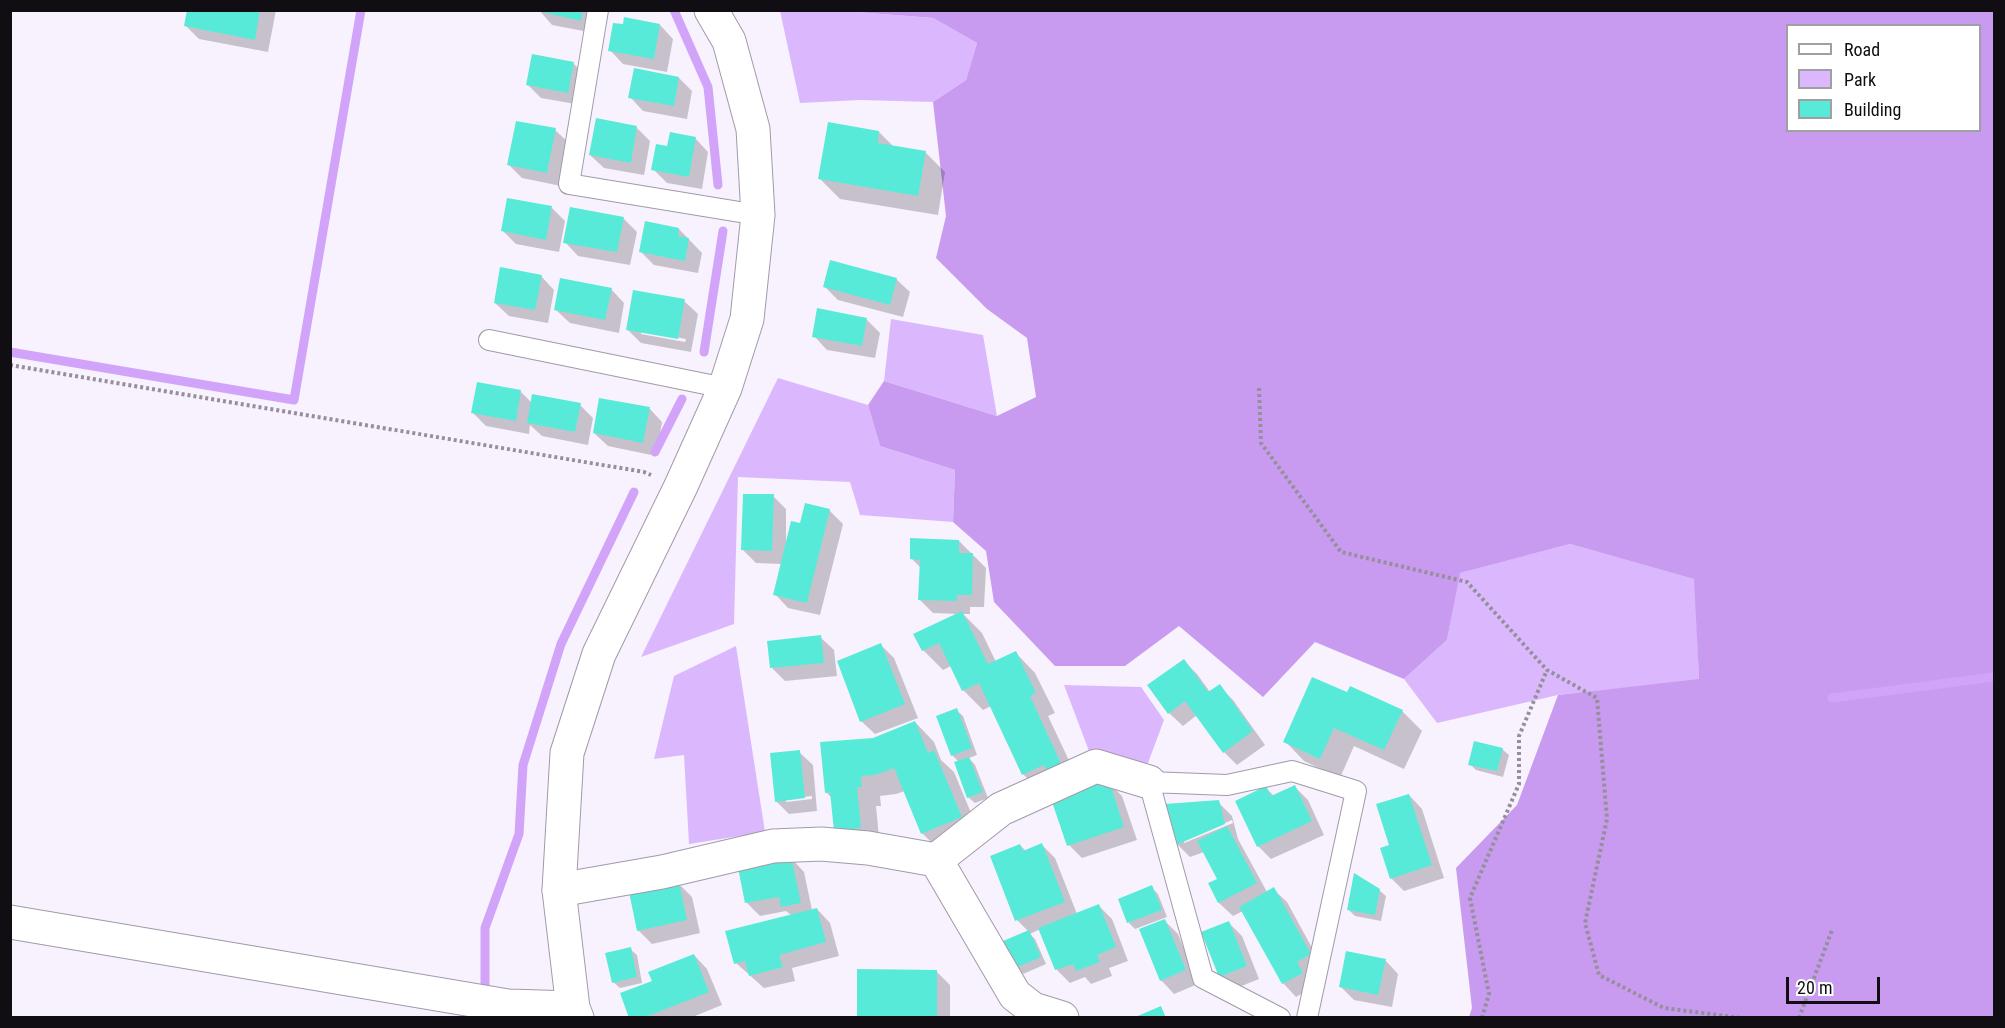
<!DOCTYPE html>
<html>
<head>
<meta charset="utf-8">
<style>
	body { margin:0 }
	#map { position:relative; width:2005px; height:1028px; overflow:hidden; background:#f8f2fe; font-family:"Roboto Condensed",sans-serif }
	canvas { display:block }
	.frame { position:absolute; inset:0; border:12px solid #110e13; pointer-events:none }
	.legend { position:absolute; left:1786px; top:24px; width:195px; height:108px; box-sizing:border-box; background:#fff; border:2px solid #a09fa1; margin:0; padding:8px 10px; list-style:none; font-size:18px; color:#110e13 }
	.legend li { display:flex; align-items:center; gap:12px; height:30px }
	.legend b { width:30px; border:2px solid #a09fa1 }
	.scale { position:absolute; left:1786px; top:977px; width:94px; height:27px; box-sizing:border-box; border:3px solid #110e13; border-top:0; padding-left:8px; font-size:18px; line-height:21px; white-space:nowrap; color:#110e13; -webkit-text-stroke:4px #fff; paint-order:stroke }
</style>
</head>
<body>
<div id="map">
<canvas width="2005" height="1028"></canvas>
<div class="frame"></div>
<ul class="legend">
<li><b style="height:8px;background:#fff"></b>Road</li>
<li><b style="height:16px;background:#dbb8fd"></b>Park</li>
<li><b style="height:16px;background:#58ead8"></b>Building</li>
</ul>
<div class="scale">20 m</div>
</div>
<script>
const context = document.querySelector('canvas').getContext('2d');
context.lineJoin = 'round';
function fill(path, color) {
  context.fillStyle = color;
  context.fill(path, 'evenodd');
}
function shape(rows) {
  const path = new Path2D();
  for (const r of rows) {
    path.moveTo(r[0], r[1]);
    for (let i = 2; i < r.length; i += 2) path.lineTo(r[i], r[i + 1]);
  }
  return path;
}
function stroke(path, color, width, dash) {
  context.strokeStyle = color;
  context.lineWidth = width;
  context.lineCap = dash ? 'butt' : 'round';
  context.setLineDash(dash || []);
  context.stroke(path);
}
fill(shape([
	[780,11,844,11,933,18,977,43,966,80,933,102,860,100,800,103],
	[891,319,983,335,997,416,884,381],
	[778,378,868,405,880,446,955,470,953,522,860,515,850,482,738,477,734,624,641,657],
	[1570,544,1695,579,1699,680,1558,695,1437,723,1404,679,1447,640,1459,573],
	[736,646,765,832,689,844,684,755,654,759,674,676],
	[1064,685,1141,687,1164,720,1148,763,1092,759]
]), '#dbb8fd');
fill(shape([
	[844,11,1994,11,1994,1017,1469,1017,1472,1008,1456,868,1517,805,1558,695,1699,679,1694,579,1570,544,1460,573,1447,640,1404,679,1315,642,1263,697,1179,626,1125,666,1055,666,994,602,986,551,953,522,955,470,880,446,868,405,884,381,997,416,1036,397,1027,338,987,309,936,258,946,216,933,102,966,80,977,43,933,18],
	[1788,26,1980,26,1980,130,1788,130]
]), '#c89bf0');
fill(shape([
	[189,10,276,10,268,52,199,39,186,26],
	[539,10,598,10,594,33,552,25],
	[660,25,673,39,667,72,623,64,610,50],
	[573,63,587,77,581,105,541,98,528,85],
	[679,78,692,91,687,119,643,111,630,97],
	[637,128,650,141,644,175,604,168,590,155],
	[555,130,569,143,561,186,522,178,509,165],
	[879,132,894,147,925,152,945,172,938,215,840,199,820,179],
	[695,138,708,152,702,189,667,183,653,169,668,147],
	[552,208,565,221,559,252,516,244,503,231],
	[623,218,637,232,630,265,578,256,565,242],
	[679,229,702,253,698,273,654,265,641,252],
	[541,276,554,290,548,323,509,316,495,303],
	[896,279,910,292,903,317,838,300,824,286],
	[611,289,624,303,619,333,570,323,556,310],
	[684,301,698,314,691,352,641,343,627,329],
	[641,331,686,339,685,342,641,334],
	[866,319,880,333,875,358,827,350,814,336],
	[521,392,532,403,580,405,593,418,588,445,542,436,530,425,529,434,486,426,473,413],
	[649,408,662,422,656,456,608,446,594,433],
	[773,496,786,509,786,543,801,525,829,510,843,524,820,615,788,608,775,594,782,564,756,563,743,550],
	[959,541,986,568,984,607,970,607,970,614,963,614,982,633,996,662,1016,653,1035,673,1055,713,1048,716,1082,788,1108,782,1122,796,1137,840,1082,858,1069,845,1053,800,1043,794,1023,774,991,706,983,710,963,690,951,666,943,670,923,650,959,614,933,613,920,600,921,568,912,559],
	[820,637,834,650,837,676,785,681,772,668],
	[881,645,894,658,918,718,875,734,861,721],
	[1184,661,1197,674,1210,692,1219,686,1233,700,1265,745,1237,765,1224,752,1197,715,1183,726,1169,713],
	[1347,694,1402,711,1422,731,1404,769,1354,746,1340,778,1304,761,1285,741],
	[956,710,963,716,977,755,969,758,975,765,988,798,975,803,968,797,959,762,952,755],
	[915,722,934,742,941,760,954,772,981,837,942,853,922,833,905,791,896,794,880,796,881,806,876,806,880,848,855,850,832,798,826,792,874,739],
	[1502,749,1509,755,1503,777,1476,770,1470,764],
	[799,752,813,765,817,811,789,814,776,801],
	[812,796,812,799,786,802,786,799],
	[1295,787,1308,800,1324,835,1271,859,1258,846,1266,788,1274,796],
	[1409,795,1422,809,1444,878,1404,891,1391,878,1391,846],
	[1218,802,1232,816,1238,839,1267,892,1273,889,1287,902,1323,968,1315,986,1296,997,1283,983,1243,911,1233,916,1219,903,1210,884,1219,880,1204,852,1190,857,1177,844],
	[1232,820,1233,823,1184,843,1184,840],
	[1020,845,1026,851,1042,845,1055,858,1077,914,1099,906,1112,919,1128,961,1109,968,1112,976,1091,984,1085,977,1070,983,1057,970,1040,929,1030,934,1035,939,1046,964,1023,974,1017,967,1029,932,1017,920],
	[791,858,804,872,812,910,817,909,830,923,839,956,792,968,795,981,764,988,736,963,792,916,786,911,760,916,747,903],
	[678,883,692,897,700,933,652,944,638,930],
	[1151,887,1158,894,1167,917,1135,929,1129,923,1120,900],
	[1379,890,1386,896,1381,921,1355,916,1348,909],
	[1165,921,1178,934,1198,984,1174,994,1161,980],
	[1229,923,1242,936,1259,979,1234,989,1220,976],
	[630,949,637,955,642,983,620,988,613,982],
	[694,955,707,969,722,1005,690,1018,631,1018,654,981],
	[1385,960,1398,974,1392,1007,1354,1000,1340,986],
	[936,971,950,985,950,1018,861,1018,859,1016]
]), '#0003');
stroke(shape([
	[674,10,708,87,718,185],
	[10,352,294,400,361,10],
	[704,352,723,231],
	[655,452,682,399],
	[1832,698,1994,677],
	[485,985,485,928,519,834,523,765,561,644,634,492]
]), '#d1a4fa', 9);
fill(shape([
	[187,10,260,10,255,40,184,26],
	[534,10,583,10,581,21],
	[624,17,660,24,654,59,608,51,613,23,623,24],
	[532,54,574,62,568,93,526,85],
	[634,68,679,77,674,106,628,98],
	[596,118,637,126,631,163,589,155],
	[516,121,556,128,547,173,507,165],
	[828,122,879,131,878,143,926,151,918,196,818,179],
	[670,132,696,137,689,177,651,170,656,144,667,146],
	[507,198,552,206,546,240,501,231],
	[570,207,624,217,617,252,563,243],
	[645,221,679,228,678,236,689,238,685,261,639,252],
	[830,260,897,278,890,305,823,287],
	[500,267,542,275,535,310,494,303],
	[560,278,612,288,605,320,554,310],
	[633,290,685,299,678,339,626,330],
	[817,308,867,318,862,346,812,337],
	[477,382,521,390,516,421,471,413],
	[532,394,581,403,575,432,527,423],
	[599,398,650,407,643,443,593,433],
	[743,494,774,494,772,551,741,550],
	[805,503,830,509,807,603,773,595,791,521,800,523],
	[910,538,959,540,959,553,973,553,972,595,957,595,957,601,918,600,920,560,910,559],
	[962,611,988,664,1016,651,1036,693,1030,696,1063,768,1049,775,1044,765,1022,775,979,683,962,691,939,643,922,651,913,634],
	[821,635,824,663,770,668,767,641],
	[881,643,905,704,860,722,837,661],
	[1184,659,1208,692,1220,684,1253,731,1223,753,1185,701,1168,714,1147,685],
	[1312,677,1347,692,1350,686,1403,710,1384,750,1334,728,1320,759,1283,742],
	[957,708,972,748,951,756,936,716],
	[915,721,928,753,934,750,962,817,921,834,894,768,875,775,861,776,862,787,857,787,861,828,834,831,830,792,825,793,820,742,873,738],
	[1474,741,1503,748,1497,771,1468,765],
	[800,750,805,798,775,802,770,753],
	[969,757,983,792,967,798,954,762],
	[1109,780,1124,827,1067,846,1051,799],
	[1295,785,1312,821,1257,847,1235,801,1266,786,1271,796],
	[1409,794,1432,865,1390,879,1380,848,1389,845,1376,804],
	[1219,800,1225,824,1176,845,1165,804],
	[1227,826,1257,883,1218,903,1208,883,1217,879,1197,841],
	[1042,843,1065,902,1015,921,990,856,1020,844,1023,851],
	[791,856,801,903,781,907,779,897,745,903,738,868],
	[1354,873,1380,889,1375,915,1347,910],
	[679,882,687,920,637,931,629,892],
	[1152,885,1162,910,1127,923,1118,899],
	[1274,887,1311,954,1297,962,1303,973,1282,984,1239,907],
	[1099,904,1116,947,1097,955,1100,962,1076,971,1073,964,1055,970,1038,928],
	[817,908,826,942,779,955,783,967,749,976,745,961,734,964,725,931],
	[1165,919,1186,970,1160,981,1139,929],
	[1229,921,1247,966,1219,977,1201,932],
	[1029,930,1041,957,1015,968,1003,941],
	[631,947,637,977,612,983,605,953],
	[1346,951,1386,959,1378,995,1339,987],
	[694,954,709,992,643,1018,629,1018,620,993,652,981,648,972],
	[857,969,937,970,937,1017,857,1016],
	[1161,1006,1166,1018,1133,1018]
]), '#58ead8');
const service = shape([
	[598,10,569,184,758,215],
	[489,340,725,388],
	[1280,1018,1203,978,1149,782,1227,785,1292,771,1356,791,1307,1018]
]);
const minor = shape([
	[936,860,1015,995,1033,1009,1062,1018],
	[559,890,662,872,773,846,821,844,868,848,936,860,1001,809,1096,766,1149,782],
	[10,922,508,1006,573,1008]
]);
const tertiary = shape([
	[577,1018,573,1008,559,890,567,753,599,654,681,486,725,388,747,319,758,215,753,129,729,41,711,10]
]);
stroke(service, '#a19aa8', 22);
stroke(minor, '#a19aa8', 35);
stroke(tertiary, '#a19aa8', 35);
stroke(shape([
	[10,365,644,472,651,475],
	[1259,388,1261,443,1341,552,1467,582,1547,670,1597,698,1607,819,1585,923,1599,975,1664,1008,1741,1018],
	[1482,1018,1489,994,1470,898,1519,784,1519,736,1547,670],
	[1799,1018,1832,930]
]), '#948f98', 4, [3, 3]);
stroke(service, '#fff', 20);
stroke(minor, '#fff', 33);
stroke(tertiary, '#fff', 33);
</script>
</body>
</html>
